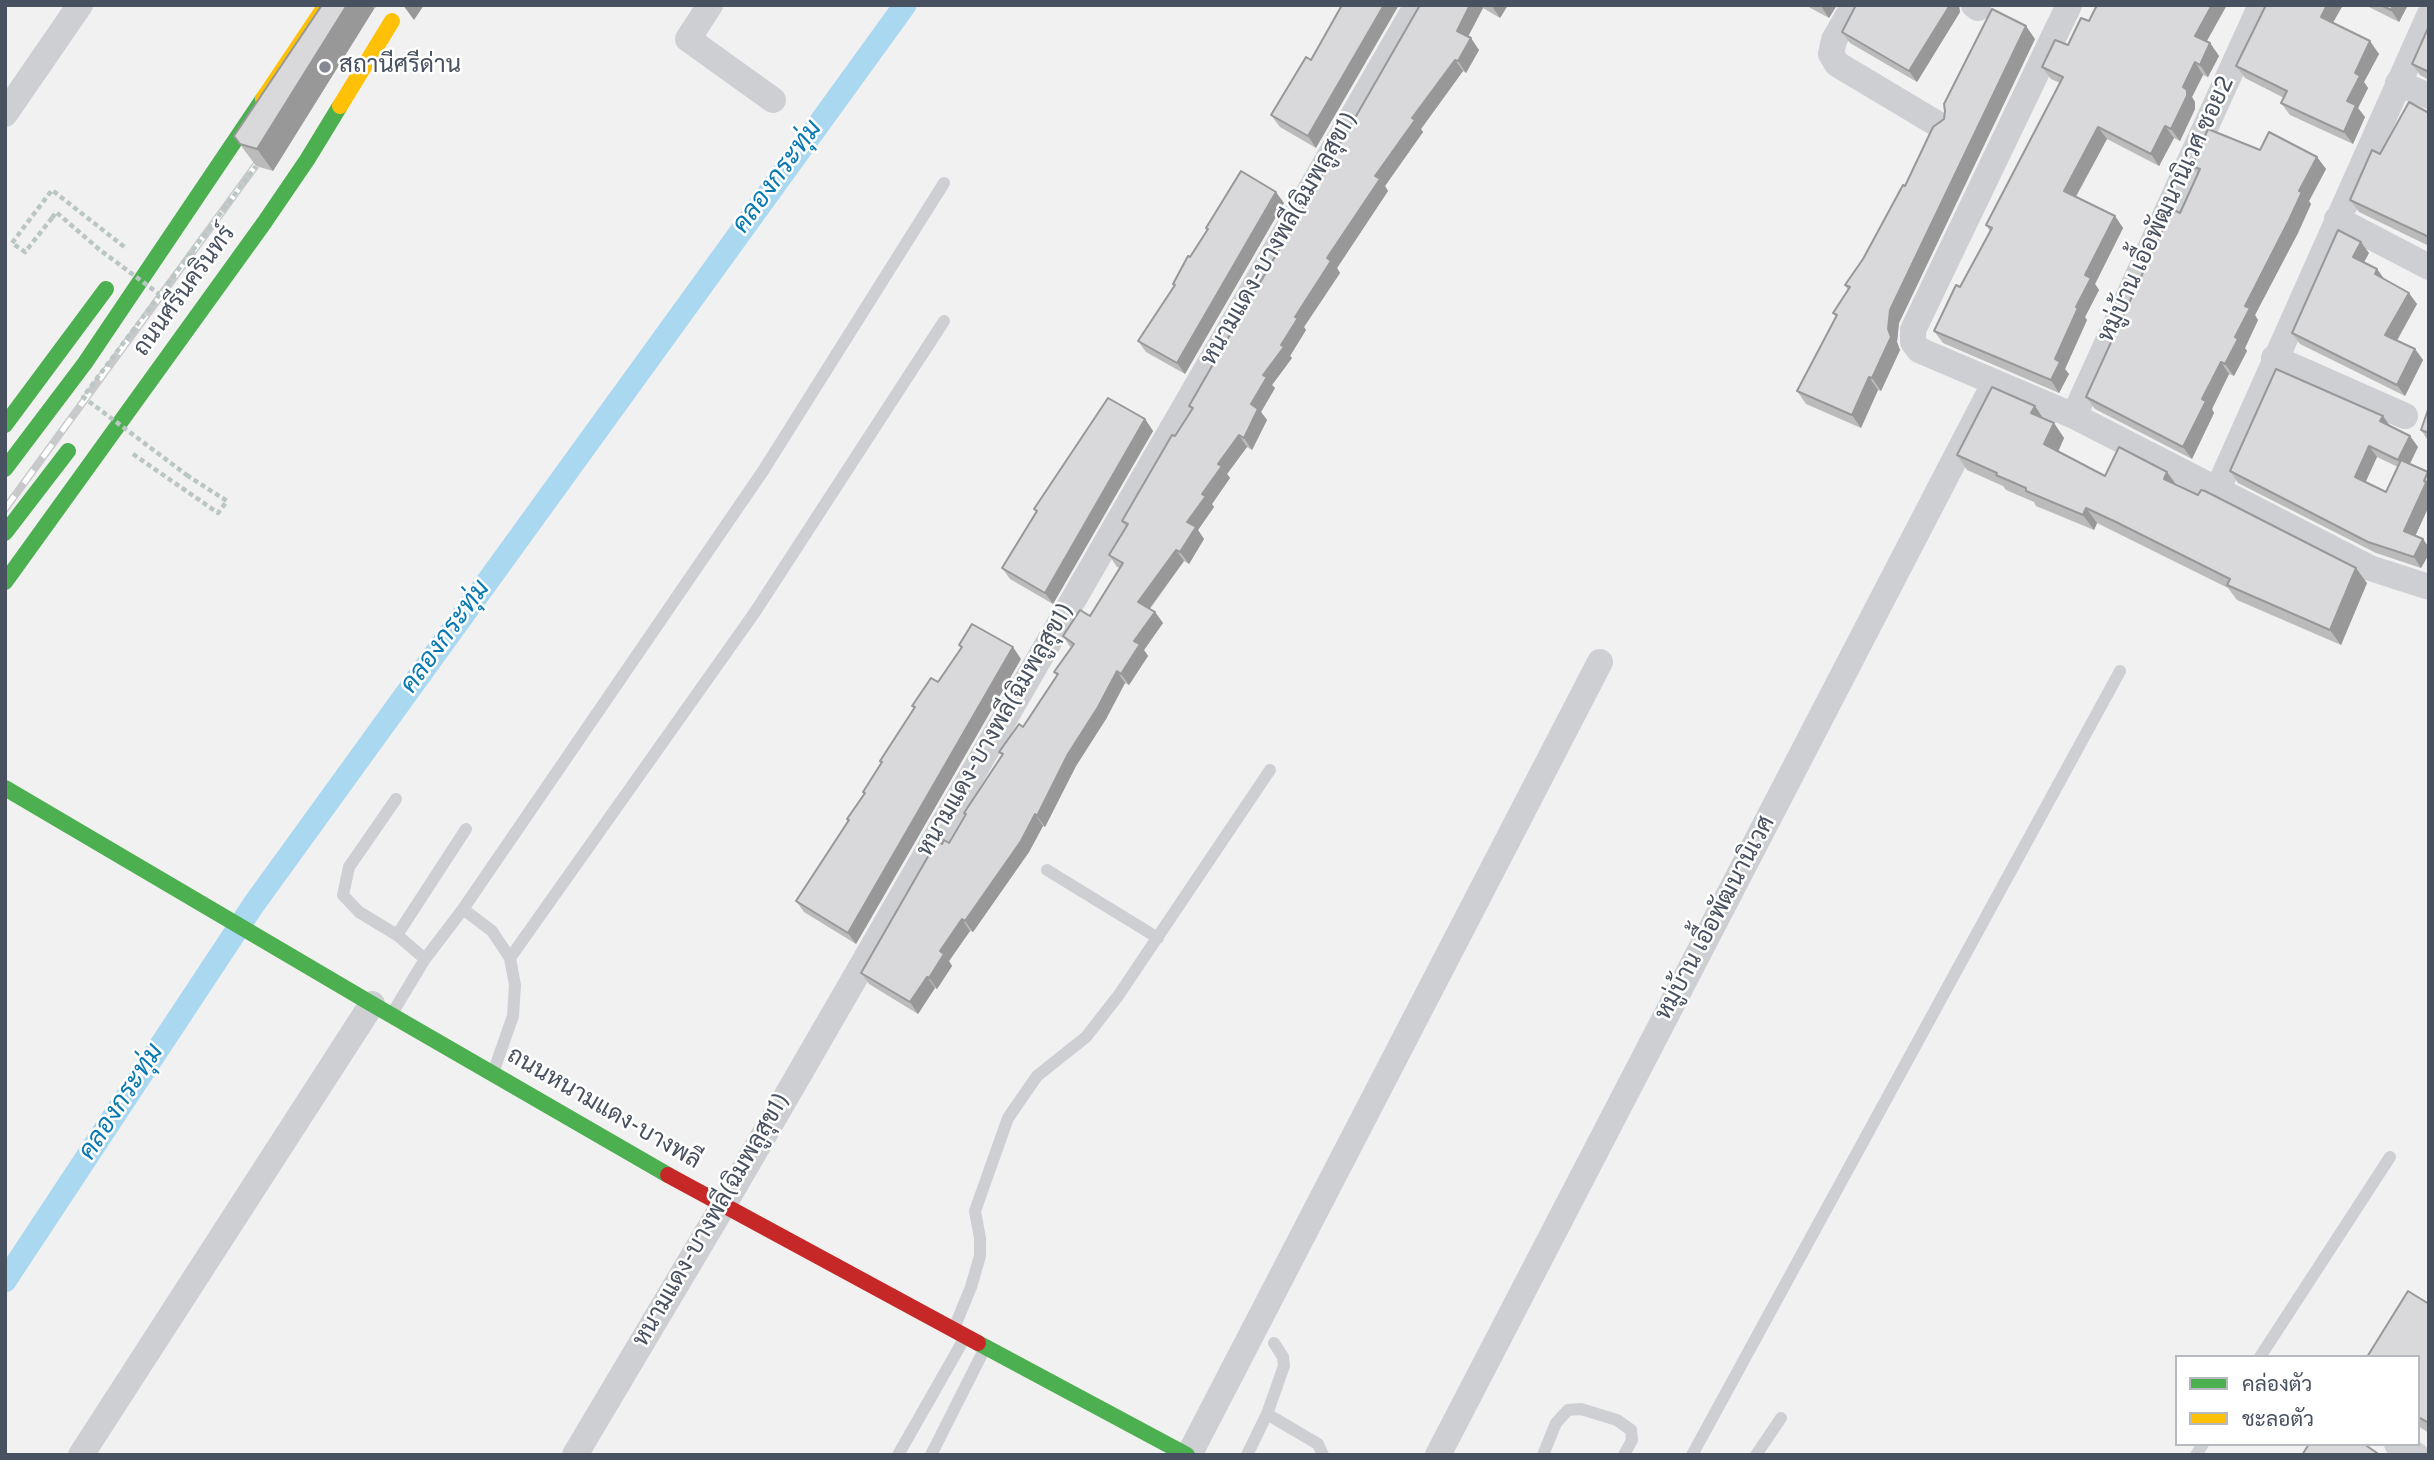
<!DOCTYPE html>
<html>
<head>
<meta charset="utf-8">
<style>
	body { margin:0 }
	#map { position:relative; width:2434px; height:1460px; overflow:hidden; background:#f2f1f1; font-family:Overpass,Sarabun,sans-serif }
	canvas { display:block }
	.frame { position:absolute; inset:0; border:7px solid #48515f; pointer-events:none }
	.legend { position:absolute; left:2175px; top:1355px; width:245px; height:91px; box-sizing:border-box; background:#fff; border:2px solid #b6b9bf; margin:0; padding:9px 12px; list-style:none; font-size:21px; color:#48515f }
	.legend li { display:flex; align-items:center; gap:14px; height:35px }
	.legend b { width:35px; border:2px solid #b6b9bf }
</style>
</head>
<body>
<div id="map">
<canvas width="2434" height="1460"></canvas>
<div class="frame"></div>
<ul class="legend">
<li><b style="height:9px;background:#4caf50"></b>คล่องตัว</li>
<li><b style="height:9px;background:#ffc107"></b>ชะลอตัว</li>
</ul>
</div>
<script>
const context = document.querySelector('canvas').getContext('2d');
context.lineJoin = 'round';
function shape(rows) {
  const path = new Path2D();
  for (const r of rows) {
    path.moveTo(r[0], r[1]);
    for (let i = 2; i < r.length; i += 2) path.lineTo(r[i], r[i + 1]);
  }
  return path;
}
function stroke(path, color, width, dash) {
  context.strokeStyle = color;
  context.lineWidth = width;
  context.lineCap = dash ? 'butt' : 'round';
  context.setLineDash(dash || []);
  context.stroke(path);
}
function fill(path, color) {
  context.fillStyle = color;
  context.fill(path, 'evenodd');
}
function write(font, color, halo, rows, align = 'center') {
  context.font = font + ' Overpass,Sarabun,sans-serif';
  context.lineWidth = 5;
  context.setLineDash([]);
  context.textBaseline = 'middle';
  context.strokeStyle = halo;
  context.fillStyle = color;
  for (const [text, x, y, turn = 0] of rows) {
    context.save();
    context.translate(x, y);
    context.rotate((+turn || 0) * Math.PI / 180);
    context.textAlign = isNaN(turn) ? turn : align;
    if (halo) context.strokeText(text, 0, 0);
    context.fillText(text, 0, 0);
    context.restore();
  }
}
stroke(shape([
	[5,1281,254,904,905,5]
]), '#aad8f0', 23);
stroke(shape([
	[52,218,25,252,12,243,52,190,127,249],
	[133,454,218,513,227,501,188,476]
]), '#bac6c4', 4.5, [5, 3.5]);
stroke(shape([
	[1047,870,1158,938],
	[397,935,466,829],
	[510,958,755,612,944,321],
	[425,959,463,909],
	[393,1012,425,959,397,935,359,912,343,895,349,867,396,799],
	[494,1070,513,1016,515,985,510,958,492,931,463,909,763,471,944,183],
	[955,1326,971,1287,980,1256,980,1238,975,1211,1008,1118,1037,1076,1086,1037,1118,996,1270,770],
	[2260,1357,2390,1157],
	[1267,1414,1318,1444,1323,1455],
	[898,1455,964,1339],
	[931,1455,984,1350],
	[1247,1455,1267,1414,1284,1366,1283,1357,1274,1343],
	[1543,1455,1556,1423,1568,1410,1581,1409,1617,1420,1631,1430,1632,1440,1624,1455],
	[1692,1455,2120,671],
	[1756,1455,1781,1418],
	[2196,1455,2203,1444]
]), '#cdcfd2', 12);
stroke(shape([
	[710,5,688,39,773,100],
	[1854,5,1834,40,1831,54,1837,64,1939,125],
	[1974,5,1978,8],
	[2069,5,1913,330,1913,342,1919,350,2074,416,2370,568,2429,587],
	[2398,83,2429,96],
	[5,114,80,5],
	[2337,219,2429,267],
	[2274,358,2405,416],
	[2074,416,2261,5],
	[2217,491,2429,16],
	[2397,1444,2416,1455],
	[81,1455,372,1004],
	[575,1455,723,1206,1417,5],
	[1189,1455,1600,662],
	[1438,1455,1995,382]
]), '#cdcfd2', 26);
stroke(shape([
	[5,425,106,289],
	[5,469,85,363,263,99],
	[5,533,68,451],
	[5,582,264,223,307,160,340,106],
	[5,788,372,1004,668,1175],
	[978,1343,1187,1455]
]), '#4caf50', 16);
stroke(shape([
	[263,99,326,5],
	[340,106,392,21]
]), '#ffc107', 16);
stroke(shape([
	[668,1175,978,1343]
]), '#c62828', 16);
const rail = shape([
	[5,509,267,150]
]);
stroke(rail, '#c8c9cb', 8);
stroke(rail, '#fff', 5, [16]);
stroke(shape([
	[52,218,56,212,100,250,159,294],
	[188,476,83,397,256,166]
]), '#bac6c4', 4.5, [5, 3.5]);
fill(shape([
	[322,5,378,5,374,9,273,171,256,166,234,136],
	[1420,5,1508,5,1500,18,1483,8,1468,37,1479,50,1466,73,1463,71,1421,129,1423,132,1385,186,1388,191,1337,268,1340,273,1304,327,1306,330,1290,356,1292,358,1272,385,1275,388,1261,412,1267,420,1252,450,1247,447,1227,474,1230,478,1212,504,1214,507,1198,530,1204,539,1189,564,1184,561,1150,609,1155,612,1163,623,1144,650,1148,656,1129,685,1125,683,1106,719,1076,766,1045,827,1043,826,1029,852,973,932,970,931,949,961,952,966,937,989,935,988,918,1014,869,984,861,973,942,844,949,843,966,815,964,813,1002,755,999,752,1023,727,1057,676,1054,672,1071,648,1063,636,1090,616,1120,568,1117,567,1109,555,1126,527,1122,521,1192,410,1189,406],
	[1805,5,1837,5,1829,18],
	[2266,5,2343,5,2333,23,2379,54,2364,82,2368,88,2358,108,2365,117,2353,144,2290,115,2281,103,2284,98,2245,78,2236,66],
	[2365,5,2408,5,2399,22],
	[1960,12,1917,82,1850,43,1842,32],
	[2089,21,2207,42,2210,43,2219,56,2208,77,2203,75,2192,97,2195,102,2195,109,2180,141,2174,138,2159,166,2107,139,2076,197,2115,216,2123,228,2095,284,2099,290,2085,317,2087,320,2065,369,2069,374,2059,393,1943,343,1934,331,1960,287,1990,231,1986,225,2060,83,2051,79,2042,67,2068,45],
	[2429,26,2429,80,2420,75,2412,64],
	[2035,39,1899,323,1897,342,1900,350,1881,391,1878,390,1861,428,1806,404,1797,391,1836,317,1833,313,1848,290,1845,285,1863,259,1944,119],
	[1311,60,1316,148,1280,127,1271,115],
	[2429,113,2429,246,2359,212,2350,200,2380,154],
	[2260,150,2317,157,2326,169,2309,201,2311,204,2298,233,2255,315,2258,320,2245,348,2247,351,2234,376,2229,374,2212,409,2214,413,2192,459,2095,409,2086,397,2180,213,2198,174,2192,166],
	[1284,203,1185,374,1146,352,1138,341,1174,286,1173,284,1207,230,1206,228],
	[2369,253,2364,262,2377,269,2384,279,2417,304,2397,341,2415,349,2423,360,2405,396,2300,344,2292,333],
	[2429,407,2429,442,2421,430],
	[1145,419,1153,431,1053,604,1010,579,1002,568,1036,512,1034,509],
	[2044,419,2054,423,2064,438,2058,451,2105,476,2177,485,2367,583,2341,645,2237,600,2228,588,2097,523,2094,530,2036,506,2034,502,2006,490,2003,486,1967,470,1957,455],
	[2390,426,2410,436,2418,447,2410,464,2428,472,2429,469,2429,506,2415,536,2423,539,2429,548,2429,554,2421,568,2376,553,2238,483,2230,471],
	[2377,457,2398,467,2386,492,2365,482],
	[959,645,1021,659,856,944,804,912,796,901,848,821,847,819,864,794,863,792,882,763,880,761,914,708,912,706,938,682,961,648],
	[2429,1304,2429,1433,2418,1426,2418,1357]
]), '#bbbbbc');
fill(shape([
	[347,5,371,5,374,9,273,171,257,149],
	[403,5,424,5,414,20],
	[1384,5,1399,5,1316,148,1308,136],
	[1470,5,1481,5,1483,8,1465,42,1457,31],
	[1492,5,1508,5,1500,18,1492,6],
	[1821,5,1837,5,1829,18,1821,6],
	[1950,5,1959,5,1960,12,1917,82,1909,71],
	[2212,5,2227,5,2203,48,2195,36],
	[2327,5,2343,5,2329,29,2321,17],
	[2393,5,2408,5,2399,22,2391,10],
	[2026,26,2035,39,1899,323,1897,342,1900,350,1881,391,1872,378,1888,329,1890,310],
	[1471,38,1479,50,1466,73,1458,61],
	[2370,41,2379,54,2364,82,2368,88,2358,108,2365,117,2353,144,2344,132,2347,101,2355,73],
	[2210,43,2219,56,2208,77,2200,65],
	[1455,60,1463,71,1421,129,1423,132,1385,186,1388,191,1337,268,1340,273,1304,327,1306,330,1290,356,1292,358,1272,385,1275,388,1261,412,1267,420,1252,450,1244,438,1251,404,1263,375,1327,258,1375,176,1412,118],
	[2195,62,2203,75,2192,97,2195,102,2195,109,2180,141,2171,129,2183,87],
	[2165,126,2174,138,2159,166,2151,154],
	[2098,127,2107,139,2072,203,2064,191],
	[2317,157,2326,169,2309,201,2311,204,2298,233,2255,315,2258,320,2245,348,2247,351,2234,376,2225,364,2235,337,2245,306,2299,191],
	[1276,192,1284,203,1185,374,1177,363],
	[2115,216,2123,228,2095,284,2099,290,2085,317,2087,320,2065,369,2069,374,2059,393,2051,380,2055,359,2076,307,2085,275],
	[2361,242,2369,253,2361,268,2353,257],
	[2377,269,2385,280,2375,274],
	[2409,293,2417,304,2393,347,2385,335],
	[2415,349,2423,360,2405,396,2397,385],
	[2221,362,2229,374,2212,409,2214,413,2192,459,2183,447,2202,399],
	[1869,377,1878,390,1861,428,1852,415],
	[2035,406,2045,421,2031,413],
	[2383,416,2391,427,2380,421],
	[1145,419,1153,431,1053,604,1045,593],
	[2054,423,2064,438,2055,459,2044,444],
	[1239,435,1247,447,1227,474,1230,478,1212,504,1214,507,1198,530,1204,539,1189,564,1180,552,1187,522,1218,464],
	[2410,436,2418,447,2406,471,2398,460],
	[2369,446,2377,457,2363,488,2355,477],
	[2167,472,2178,487,2164,479],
	[2426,483,2429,487,2429,506,2412,543,2404,531],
	[2086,508,2097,523,2094,530,2083,515],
	[2423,539,2429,548,2429,554,2421,568,2414,557],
	[1176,550,1184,561,1146,613,1138,602],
	[2356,568,2367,583,2341,645,2330,630],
	[1155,612,1163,623,1144,650,1148,656,1129,685,1121,674,1134,641],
	[1013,647,1021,659,856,944,848,933],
	[1117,671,1125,683,1106,719,1076,766,1045,827,1037,816,1068,754],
	[1035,814,1043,826,1029,852,973,932,965,921],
	[962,919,970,931,949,961,952,966,937,989,929,978,940,951],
	[927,977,935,988,918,1014,910,1002]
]), '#989899');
const building = shape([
	[322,5,347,5,257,149,240,144,234,136,322,5],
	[1342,5,1384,5,1308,136,1271,115,1306,57,1311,60,1342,5],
	[1420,5,1470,5,1457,31,1471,38,1458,61,1455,60,1412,118,1415,120,1375,176,1380,179,1327,258,1331,261,1295,317,1298,318,1281,345,1284,347,1263,375,1267,377,1251,404,1258,409,1244,438,1239,435,1218,464,1222,466,1202,494,1206,496,1187,522,1196,527,1180,552,1176,550,1138,602,1155,612,1134,641,1140,644,1121,674,1117,671,1098,707,1068,754,1037,816,1035,814,1021,841,965,921,962,919,940,951,944,954,929,978,927,977,910,1002,861,973,937,841,942,844,944,840,949,843,966,814,964,813,1003,754,999,752,1019,724,1023,727,1058,674,1054,672,1074,644,1063,636,1080,610,1090,616,1123,563,1109,555,1128,524,1122,521,1172,435,1175,436,1193,408,1189,406,1420,5],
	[1856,5,1950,5,1909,71,1842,32,1856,5],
	[2097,5,2212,5,2195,36,2210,43,2200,65,2195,62,2183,87,2187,90,2187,96,2171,129,2165,126,2151,154,2098,127,2064,191,2115,216,2085,275,2091,278,2076,307,2078,308,2055,359,2060,362,2051,380,1934,331,1956,285,1960,287,1992,228,1986,225,2063,77,2042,67,2055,40,2068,45,2081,18,2089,21,2097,5],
	[2266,5,2327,5,2321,17,2370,41,2355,73,2360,76,2347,101,2356,105,2344,132,2281,103,2287,91,2236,66,2266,5],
	[2381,5,2393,5,2391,10,2381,5],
	[1992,9,2026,26,1890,310,1888,329,1891,337,1872,378,1869,377,1852,415,1797,391,1837,315,1833,313,1850,287,1845,285,1863,259,1903,185,1905,186,1933,127,1944,119,1945,111,1944,104,1992,9],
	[2429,26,2429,72,2412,64,2429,26],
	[2409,102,2429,113,2429,237,2350,200,2372,150,2380,154,2409,102],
	[2208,129,2260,150,2269,132,2317,157,2299,191,2302,192,2289,220,2245,306,2250,308,2235,337,2238,339,2225,364,2221,362,2202,399,2206,401,2183,447,2086,397,2172,209,2180,213,2200,169,2192,166,2208,129],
	[1241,171,1276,192,1177,363,1138,341,1175,285,1173,284,1188,256,1190,257,1208,229,1206,228,1241,171],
	[2338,230,2361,242,2353,257,2377,269,2375,274,2409,293,2385,335,2415,349,2397,385,2292,333,2338,230],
	[2276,369,2383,416,2380,421,2410,436,2398,460,2369,446,2355,477,2386,492,2401,460,2428,472,2424,481,2426,483,2404,531,2423,539,2414,557,2368,542,2230,471,2276,369],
	[1992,387,2035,406,2031,413,2054,423,2044,444,2105,476,2119,447,2167,472,2164,479,2198,495,2201,490,2205,491,2356,568,2330,630,2227,585,2230,579,2116,522,2086,508,2083,515,2026,491,2026,488,1996,475,1997,473,1957,455,1992,387],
	[1108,398,1145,419,1045,593,1002,568,1037,511,1034,509,1108,398],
	[2429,407,2429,433,2421,430,2429,407],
	[2429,469,2429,482,2424,481,2429,469],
	[972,624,1013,647,848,933,796,901,849,820,847,819,865,793,863,792,882,762,880,761,915,707,912,706,931,678,938,682,962,647,959,645,972,624],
	[2408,1291,2429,1304,2429,1423,2418,1417,2418,1357,2367,1357,2408,1291],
	[2309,1444,2364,1444,2380,1455,2302,1455,2309,1444]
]);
fill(building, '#d9d9db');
stroke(building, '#989899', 2);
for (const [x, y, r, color] of [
	[325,67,7,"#848992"]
]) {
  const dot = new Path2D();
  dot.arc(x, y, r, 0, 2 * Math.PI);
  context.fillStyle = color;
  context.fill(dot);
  stroke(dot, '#fff', 2.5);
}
write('24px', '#48515f', '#fff', [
	["สถานีศรีด่าน",339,67]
], 'left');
write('24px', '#48515f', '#fff', [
	["หมู่บ้าน เอื้อพัฒนานิเวศ ซอย2",2168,210,-65],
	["หนามแดง-บางพลี(ฉิมพลูสุข1)",1281,240,-60],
	["ถนนศรีนครินทร์",186,292,-54],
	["หนามแดง-บางพลี(ฉิมพลูสุข1)",997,731,-60],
	["หมู่บ้าน เอื้อพัฒนานิเวศ",1717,919,-62],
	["ถนนหนามแดง-บางพลี",603,1110,30],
	["หนามแดง-บางพลี(ฉิมพลูสุข1)",713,1221,-60]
]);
write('italic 26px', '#0979b1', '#fff', [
	["คลองกระทุ่ม",779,178,-54],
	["คลองกระทุ่ม",447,638,-54],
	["คลองกระทุ่ม",123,1103,-57]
]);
</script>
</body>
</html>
